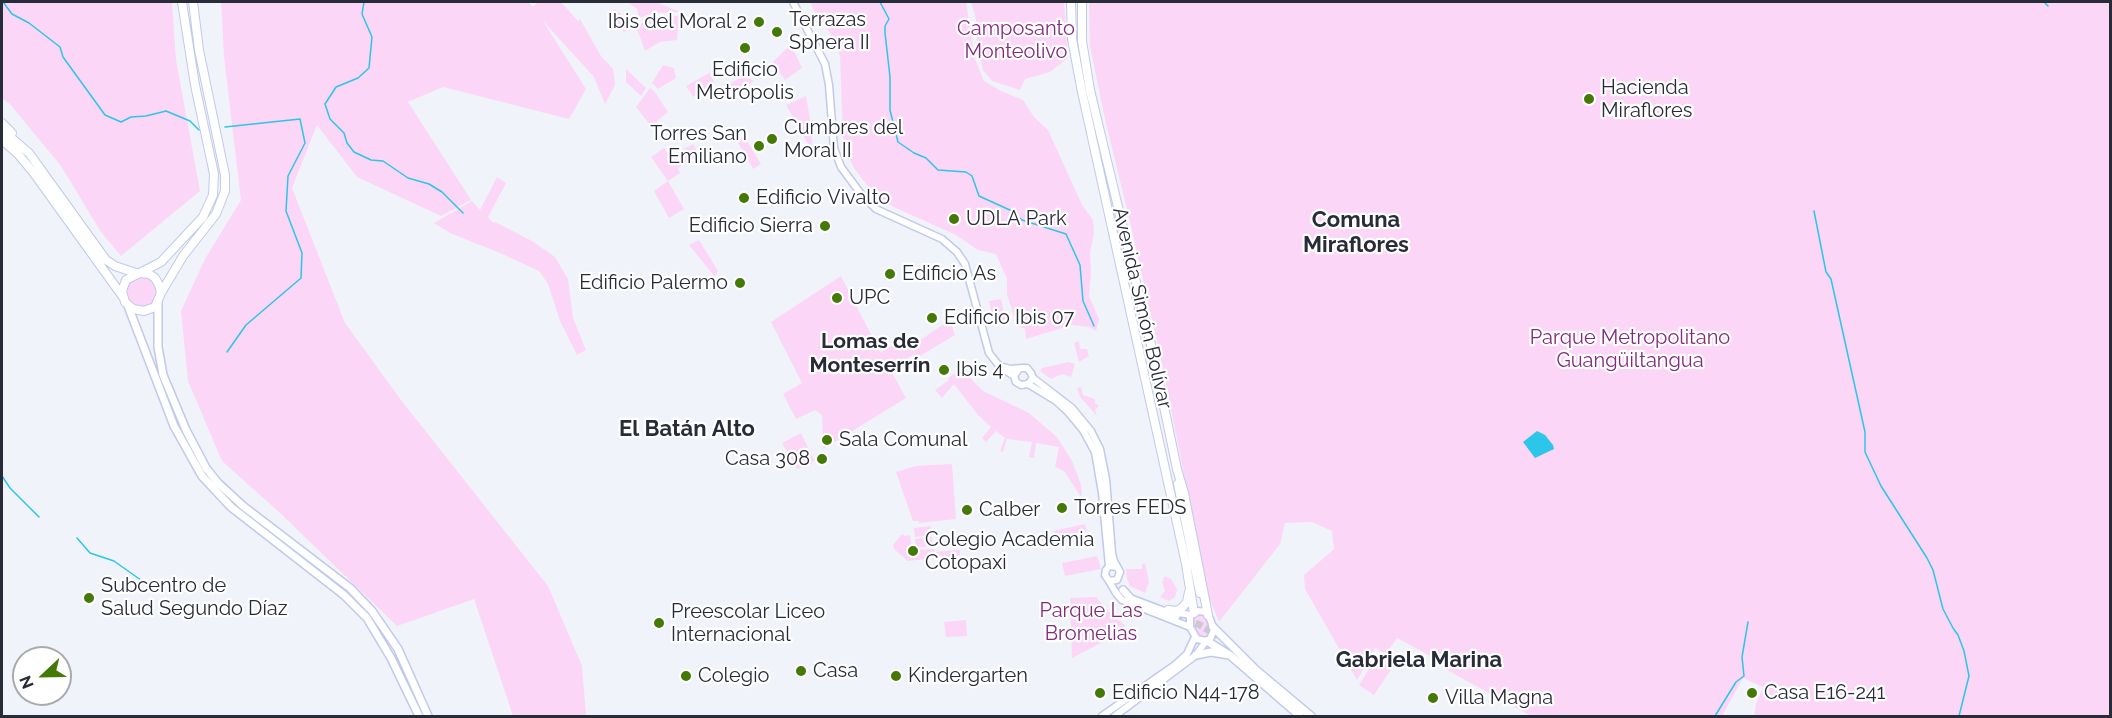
<!DOCTYPE html>
<html>
<head>
<meta charset="utf-8">
<style>
	body { margin:0 }
	#map { position:relative; width:2112px; height:718px; overflow:hidden; background:#f1f3fa; font-family:Raleway,sans-serif }
	canvas { display:block }
	.frame { position:absolute; inset:0; border:3px solid #282b38; pointer-events:none }
	.north { position:absolute; left:12px; top:646px; width:60px; height:60px; box-sizing:border-box; background:#fff; border:2px solid #a9aaaf; border-radius:50%; rotate:248deg; font-size:16px; font-weight:700; line-height:24px; text-align:center; color:#282b38 }
	.north::after { content:''; display:block; margin:auto; width:21px; height:27px; background:#457907; clip-path:polygon(50% 0,100% 100%,50% 72%,0 100%) }
</style>
</head>
<body>
<div id="map">
<canvas width="2112" height="718"></canvas>
<div class="frame"></div>
<div class="north">N</div>
</div>
<script>
const context = document.querySelector('canvas').getContext('2d');
context.lineJoin = 'round';
function fill(path, color) {
  context.fillStyle = color;
  context.fill(path, 'evenodd');
}
function shape(rows) {
  const path = new Path2D();
  for (const r of rows) {
    if (r.length === 3) {
      path.moveTo(r[0] + r[2], r[1]);
      path.arc(r[0], r[1], r[2], 0, 2 * Math.PI);
      continue;
    }
    path.moveTo(r[0], r[1]);
    for (let i = 2; i < r.length; i += 2) path.lineTo(r[i], r[i + 1]);
  }
  return path;
}
function stroke(path, color, width, dash) {
  context.strokeStyle = color;
  context.lineWidth = width;
  context.lineCap = dash ? 'butt' : 'round';
  context.setLineDash(dash || []);
  context.stroke(path);
}
function write(font, color, halo, rows, align = 'center') {
  context.font = font + ' Raleway,sans-serif';
  context.lineWidth = 4.5;
  context.setLineDash([]);
  context.textBaseline = 'middle';
  context.strokeStyle = halo;
  context.fillStyle = color;
  for (const [text, x, y, turn = 0] of rows) {
    context.save();
    context.translate(x, y);
    context.rotate((+turn || 0) * Math.PI / 180);
    context.textAlign = isNaN(turn) ? turn : align;
    if (halo) context.strokeText(text, 0, 0);
    context.fillText(text, 0, 0);
    context.restore();
  }
}
fill(shape([
	[2,2,172,2,176,60,200,191,121,256,101,232,61,166,9,103,2,99],
	[221,2,529,2,533,7,538,2,561,2,578,21,580,19,601,56,613,69,615,85,605,104,594,77,543,21,586,89,569,119,443,87,408,102,471,200,441,216,357,177,317,125,292,188,345,323,401,400,548,586,582,666,586,716,513,716,474,599,397,626,279,512,222,461,188,381,181,311,205,259,241,200,224,57],
	[628,2,656,2,680,12,654,13,639,18,637,9],
	[810,2,966,2,975,59,984,81,1001,91,1023,100,1034,117,1048,130,1082,205,1093,220,1094,234,1090,252,1091,272,1089,296,1099,319,1096,331,1089,327,1072,325,1026,339,1025,329,1017,326,1007,294,1007,279,996,254,978,250,956,235,878,200,854,168,847,153,843,137,840,56,830,33,817,17],
	[971,2,1064,2,1068,58,1050,72,1025,79,1020,90,992,81,983,70,976,36,976,19],
	[1089,2,2110,2,2110,716,1754,716,1756,704,1763,687,1743,678,1722,716,1531,716,1436,664,1438,660,1397,638,1386,654,1375,648,1357,680,1305,589,1304,575,1334,549,1332,531,1312,522,1285,523,1280,544,1219,622,1208,595,1162,364,1131,226,1105,119,1090,46],
	[615,9,633,25,624,32,607,15],
	[666,16,679,16,677,40,660,42,645,51,636,26,648,20],
	[791,44,802,68,785,80,772,63],
	[663,65,674,68,676,78,658,89,652,83],
	[626,69,646,88,641,96,626,82],
	[709,73,715,83,693,97,686,86],
	[743,76,754,81,728,98,723,88],
	[650,88,655,92,668,112,651,126,636,107],
	[806,96,810,119,813,153,786,105],
	[744,136,761,164,753,169,737,141],
	[693,144,699,155,678,168,680,173,668,181,684,209,669,218,654,191,668,181,651,157,664,148,670,157],
	[497,177,506,183,488,217,492,222,497,223,532,241,555,257,568,279,573,318,586,350,577,355,560,321,548,284,539,271,500,253,450,233,434,223,472,201,480,210],
	[699,240,718,271,715,277,689,245],
	[841,276,880,352,908,337,913,345,950,320,955,335,915,359,913,355,890,369,906,398,823,449,822,415,815,410,796,419,783,394,802,383,771,322],
	[143,292,16],
	[1001,299,1006,322,994,325,989,301],
	[1079,341,1080,349,1087,349,1089,356,1079,362,1074,343],
	[1069,362,1075,364,1071,377,1062,374,1051,379,1040,371,1042,368],
	[961,369,983,391,1029,413,1057,437,1072,461,1081,485,1082,492,1081,497,1064,471,1055,467,1059,447,1036,443,1034,458,1029,457,1032,442,1007,439,1003,452,1000,451,1005,438,996,431,986,442,982,438,991,427,978,415,954,384,942,398,935,390,949,380,948,378],
	[1081,387,1083,395,1095,399,1095,403,1099,406,1095,410,1097,416,1080,397,1077,388],
	[801,433,814,460,811,464,797,469,782,443],
	[952,464,956,519,919,523,919,521,913,521,896,472,916,466],
	[1085,524,1087,531,1055,538,1053,531],
	[931,526,932,535,915,537,914,528],
	[902,534,905,536,910,535,912,550,934,549,935,552,960,550,960,555,944,558,938,555,934,558,908,561,894,549,893,545],
	[932,537,933,546,916,548,915,539],
	[1097,556,1101,569,1065,576,1062,563],
	[1145,563,1149,582,1145,593,1130,586,1127,579,1126,569,1142,569,1142,564],
	[1165,576,1171,579,1177,589,1175,597,1169,601,1160,597,1165,591,1162,582],
	[1096,597,1113,616,1125,625,1122,632,1072,658,1070,598],
	[1199,612,1206,618,1211,628,1210,636,1205,639,1199,637,1193,628,1192,618],
	[966,620,967,636,946,637,944,622],
	[1376,658,1392,668,1374,695,1359,685]
]), '#fcd6f7');
fill(shape([
	[1537,431,1545,435,1553,445,1554,449,1535,458,1523,442]
]), '#2bc6e9');
stroke(shape([
	[3,2,12,14,29,23,60,47,63,57,105,115,121,122,131,117,146,116,166,111,190,121,199,130],
	[364,2,362,14,372,37,369,68,358,78,336,87,325,104,330,119,344,133,347,143,354,152,371,160,383,161,408,178,429,184,442,192,463,213],
	[880,2,889,19,885,26,885,33,890,77,890,110,898,142,914,153,926,158,938,170,966,172,972,176,979,196,1012,211,1022,220,1066,234,1080,265,1083,301,1094,326],
	[2044,2,2048,6],
	[225,127,300,119,305,143,288,176,286,211,302,253,301,278,246,325,227,352],
	[1814,211,1826,272,1831,279,1865,432,1865,452,1881,486,1927,558,1933,570,1943,609,1953,628,1958,635,1964,651,1969,676,1959,716],
	[2,476,10,488,39,517],
	[77,538,90,553,114,561,145,583],
	[1715,716,1736,682,1744,676,1742,657,1748,622]
]), '#2bc6e9', 1.5);
stroke(shape([
	[1176,616,1200,625,1218,636]
]), '#c9cbd3', 7, [7, 3.5]);
const secondary = shape([
	[793,2,825,64,829,85,834,148,841,167,861,194,876,209,942,239,957,252,965,264,989,353,1001,368,1014,376],
	[1003,367,1010,369,1022,368,1027,368,1031,373,1033,378,1028,384,1021,385,1016,382,1014,376,1019,369],
	[1033,378,1072,408,1091,431,1100,449,1106,479,1112,553,1114,561,1120,572,1117,580,1109,581,1105,575,1106,570,1109,566,1117,567],
	[1028,384,1056,401,1068,412,1083,430,1095,452,1102,493,1109,566],
	[1109,581,1116,593,1122,600,1190,627],
	[1172,612,1191,615],
	[1102,716,1175,665,1187,654,1195,637],
	[1115,716,1196,655,1206,641,1210,639,1214,630,1210,619,1206,612,1197,611,1190,616,1190,627,1197,639,1206,641]
]);
const primary = shape([
	[158,302,158,347,163,375,186,430,206,468,218,483,243,506,350,588,372,611,398,649,428,716],
	[128,306,174,426,202,476,231,507,344,595,367,618,391,658,419,716],
	[1123,590,1131,599,1176,616],
	[1213,627,1256,670,1311,716],
	[1207,641,1231,656,1300,716],
	[1196,655,1211,652,1229,655]
]);
const highway = shape([
	[1071,2,1072,39,1082,92,1186,564,1194,613],
	[1082,2,1082,41,1090,90,1152,349,1177,469,1184,493,1208,615],
	[2,123,12,133],
	[2,130,29,153,106,260,115,266,136,273],
	[2,140,18,154,33,172,123,297],
	[141,273,149,274,155,278,159,285,161,293,155,307,144,311,133,309,125,302,122,291,126,280,161,262,203,217,213,195,214,174,195,85,182,2],
	[161,293,183,256,216,214,225,191,225,175,199,50,193,2],
	[1178,484,1200,593],
	[1168,610,1177,611,1182,608,1187,602,1189,592]
]);
stroke(secondary, '#c1c9ec', 9);
stroke(primary, '#c1c9ec', 10);
stroke(highway, '#c1c9ec', 10);
stroke(secondary, '#fff', 6);
stroke(primary, '#fff', 7);
stroke(highway, '#fff', 8);
for (const [x, y, r, color] of [
	[759,22,6,"#457907"],
	[777,32,6,"#457907"],
	[745,48,6,"#457907"],
	[1589,99,6,"#457907"],
	[772,139,6,"#457907"],
	[759,146,6,"#457907"],
	[744,198,6,"#457907"],
	[954,219,6,"#457907"],
	[825,226,6,"#457907"],
	[890,274,6,"#457907"],
	[740,283,6,"#457907"],
	[837,298,6,"#457907"],
	[932,318,6,"#457907"],
	[944,370,6,"#457907"],
	[827,440,6,"#457907"],
	[822,459,6,"#457907"],
	[1062,508,6,"#457907"],
	[967,510,6,"#457907"],
	[913,551,6,"#457907"],
	[89,598,6,"#457907"],
	[659,623,6,"#457907"],
	[801,671,6,"#457907"],
	[686,676,6,"#457907"],
	[896,676,6,"#457907"],
	[1100,693,6,"#457907"],
	[1752,693,6,"#457907"],
	[1433,698,6,"#457907"]
]) {
  const dot = new Path2D();
  dot.arc(x, y, r, 0, 2 * Math.PI);
  context.fillStyle = color;
  context.fill(dot);
  stroke(dot, '#fff', 2);
}
write('20px', '#282b38', '#fff', [
	["Terrazas",789,20],
	["Sphera II",789,43],
	["Ibis del Moral 2",747,22,"right"],
	["Edificio",745,70,"center"],
	["Metrópolis",745,93,"center"],
	["Hacienda",1601,88],
	["Miraflores",1601,111],
	["Cumbres del",784,128],
	["Moral II",784,151],
	["Torres San",747,134,"right"],
	["Emiliano",747,157,"right"],
	["Edificio Vivalto",756,198],
	["UDLA Park",966,219],
	["Edificio Sierra",813,226,"right"],
	["Edificio As",902,274],
	["Edificio Palermo",728,283,"right"],
	["UPC",849,298],
	["Edificio Ibis 07",944,318],
	["Ibis 4",956,370],
	["Sala Comunal",839,440],
	["Casa 308",810,459,"right"],
	["Torres FEDS",1074,508],
	["Calber",979,510],
	["Colegio Academia",925,540],
	["Cotopaxi",925,563],
	["Subcentro de",101,586],
	["Salud Segundo Díaz",101,609],
	["Preescolar Liceo",671,612],
	["Internacional",671,635],
	["Casa",813,671],
	["Colegio",698,676],
	["Kindergarten",908,676],
	["Edificio N44-178",1112,693],
	["Casa E16-241",1764,693],
	["Villa Magna",1445,698]
], 'left');
write('20px', '#84297d', '#fff', [
	["Camposanto",1016,29],
	["Monteolivo",1016,52],
	["Parque Metropolitano",1630,338],
	["Guangüiltangua",1630,361],
	["Parque Las",1091,611],
	["Bromelias",1091,634]
]);
write('20px', '#282b38', '#fff', [
	["Avenida Simón Bolívar",1142,308,77]
]);
write('bold 21px', '#282b38', '#fff', [
	["Lomas de",870,342],
	["Monteserrín",870,366]
]);
write('bold 22px', '#282b38', '#fff', [
	["Comuna",1356,220],
	["Miraflores",1356,245],
	["El Batán Alto",687,429],
	["Gabriela Marina",1419,660]
]);
</script>
</body>
</html>
